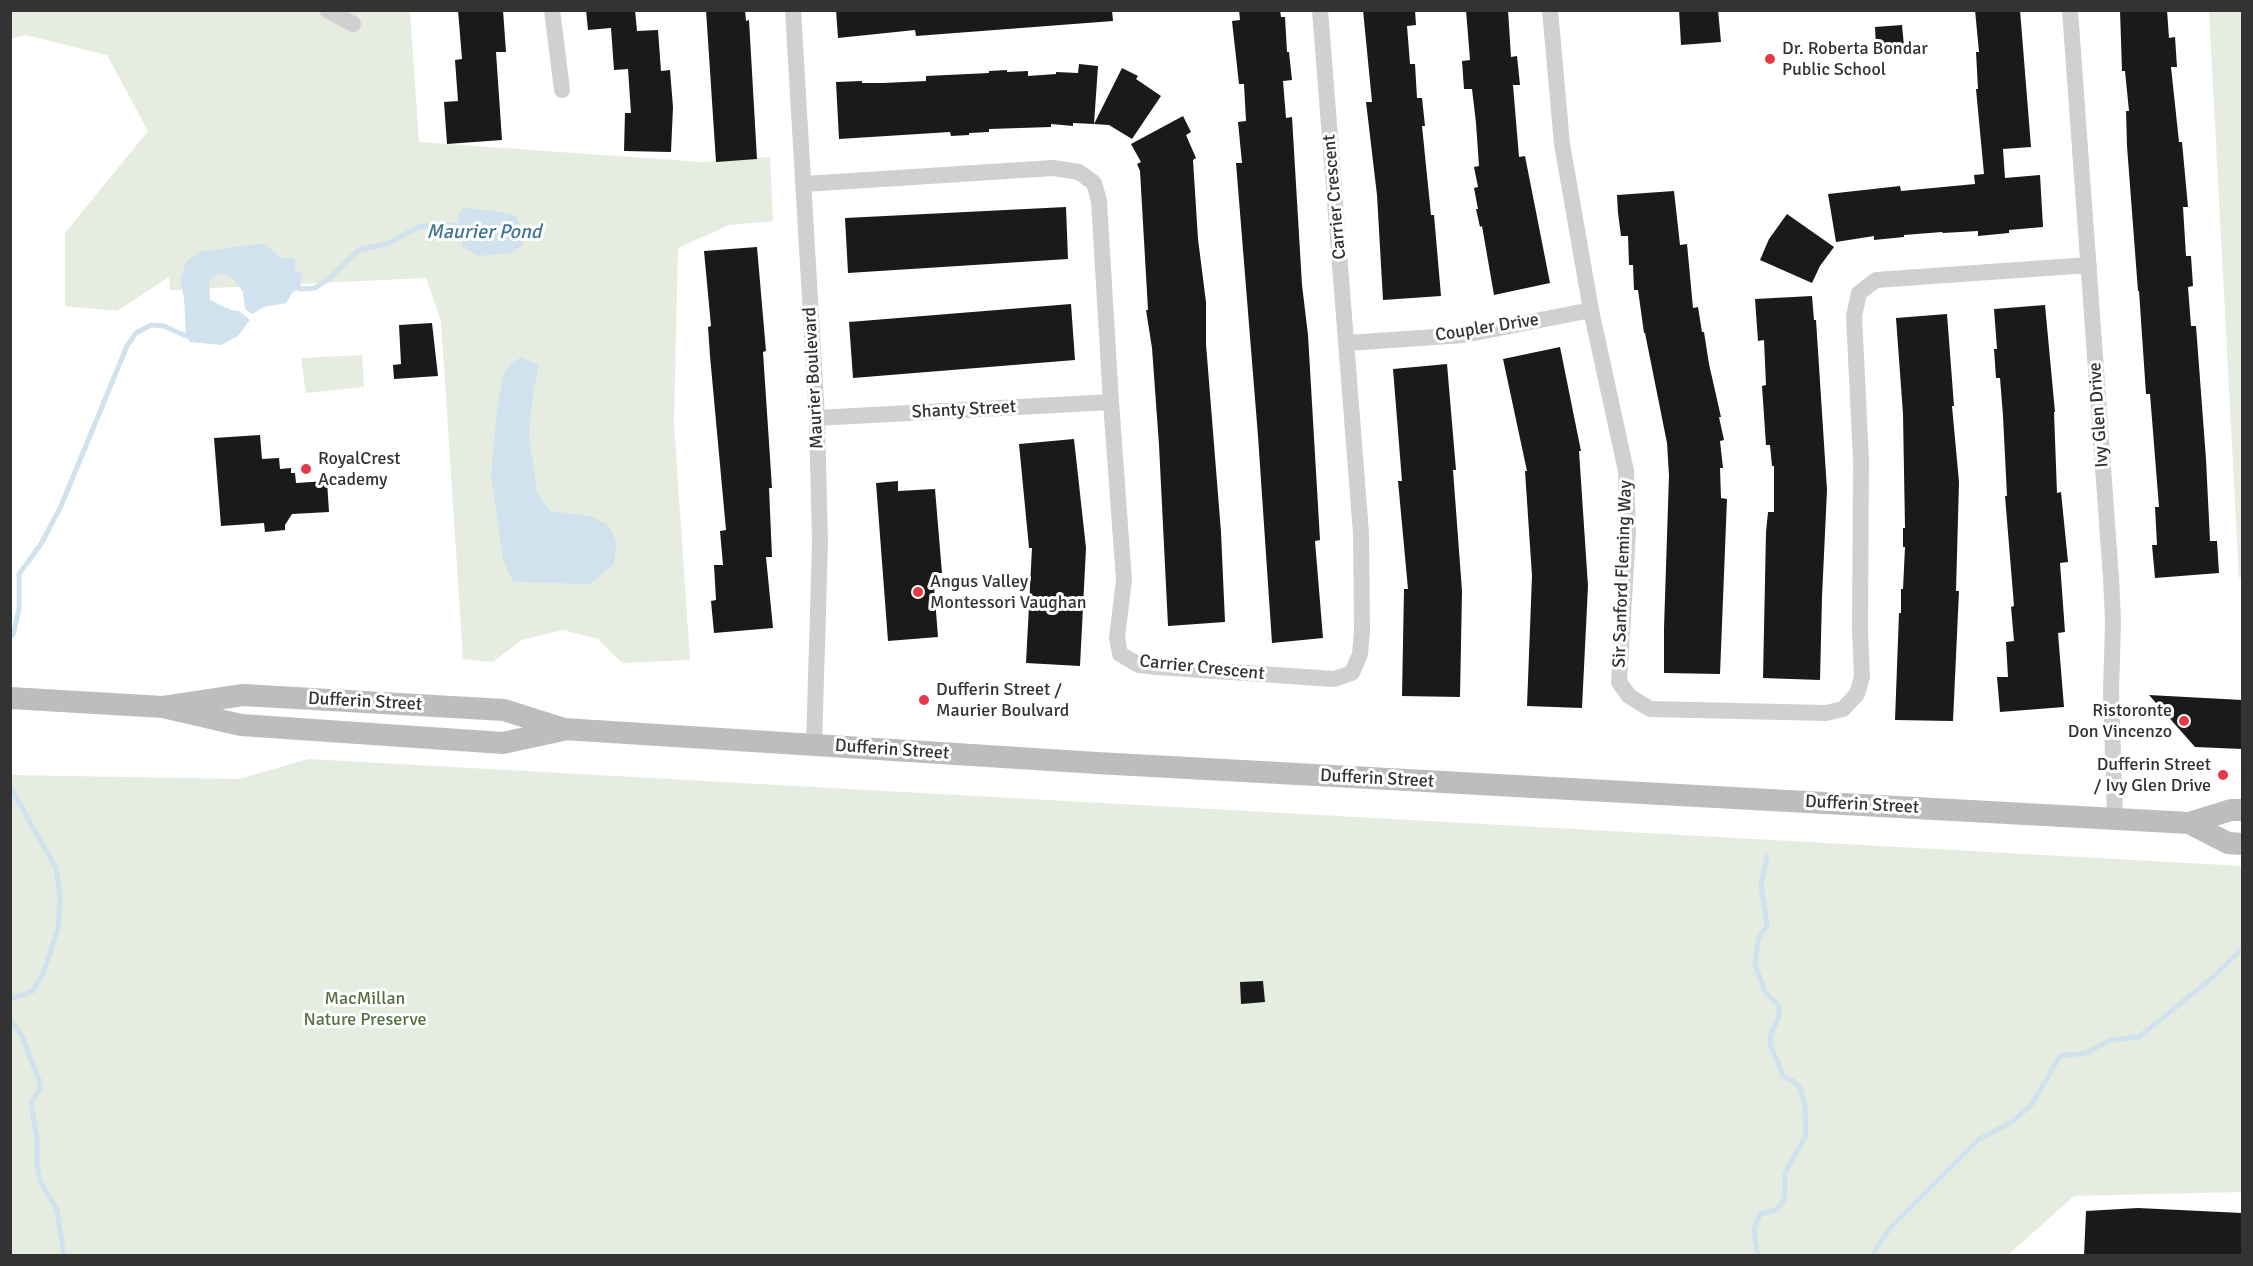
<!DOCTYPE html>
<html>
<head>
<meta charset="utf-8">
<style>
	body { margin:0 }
	#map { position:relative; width:2253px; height:1266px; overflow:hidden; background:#fff; font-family:Signika,sans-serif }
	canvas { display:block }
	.frame { position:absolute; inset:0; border:12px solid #333; pointer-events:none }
</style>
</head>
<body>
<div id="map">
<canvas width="2253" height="1266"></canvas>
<div class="frame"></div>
</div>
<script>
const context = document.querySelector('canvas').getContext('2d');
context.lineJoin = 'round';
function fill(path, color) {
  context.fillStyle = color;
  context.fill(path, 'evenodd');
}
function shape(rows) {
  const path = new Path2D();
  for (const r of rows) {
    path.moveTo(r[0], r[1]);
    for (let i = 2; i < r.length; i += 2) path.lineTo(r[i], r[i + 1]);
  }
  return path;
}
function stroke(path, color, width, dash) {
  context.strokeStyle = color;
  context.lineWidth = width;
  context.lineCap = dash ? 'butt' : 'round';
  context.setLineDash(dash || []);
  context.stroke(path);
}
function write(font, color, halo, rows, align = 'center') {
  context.font = font + ' Signika,sans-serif';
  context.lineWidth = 6;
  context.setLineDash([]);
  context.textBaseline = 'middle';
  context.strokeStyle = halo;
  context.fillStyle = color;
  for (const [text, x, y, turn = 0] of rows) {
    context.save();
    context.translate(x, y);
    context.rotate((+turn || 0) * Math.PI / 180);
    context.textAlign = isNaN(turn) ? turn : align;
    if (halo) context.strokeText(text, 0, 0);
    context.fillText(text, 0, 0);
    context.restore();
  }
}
fill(shape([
	[11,11,410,11,419,142,701,162,770,157,773,221,729,225,678,248,674,423,690,660,622,663,598,639,563,630,522,640,493,662,463,659,441,321,426,278,170,290,169,277,117,311,65,306,65,233,148,131,107,55,25,35,11,39],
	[2209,11,2242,11,2242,577,2239,578],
	[362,355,364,387,306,393,301,358],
	[308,759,2242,866,2242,1192,2074,1196,2008,1255,11,1256,11,775,239,779]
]), '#e6ecdf');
fill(shape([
	[464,208,495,211,516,216,524,234,523,245,511,253,478,256,463,247,458,223,458,214],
	[264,243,281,258,294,258,295,270,302,274,300,289,293,292,286,303,264,307,252,314,245,309,243,292,235,281,223,273,215,275,209,281,210,300,231,310,239,311,250,320,238,336,221,345,190,342,186,336,184,297,180,281,186,262,199,252],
	[521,357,539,365,534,387,529,434,537,493,550,511,590,516,608,525,617,542,614,564,590,584,513,582,503,560,491,475,497,410,503,375,511,364]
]), '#cfe2ee');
stroke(shape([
	[300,289,315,288,327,280,359,250,389,243,420,226,458,225],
	[13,635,19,609,19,574,41,544,61,506,127,346,136,333,151,325,164,326,186,336],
	[10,787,56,868,60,898,58,928,44,971,33,991,10,999],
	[10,1020,22,1036,39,1080,40,1089,31,1103,37,1139,37,1166,40,1181,57,1210,64,1256],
	[1759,1256,1757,1251,1754,1229,1760,1214,1776,1210,1785,1199,1785,1173,1806,1135,1805,1107,1800,1088,1794,1081,1784,1077,1771,1047,1770,1036,1779,1017,1779,1006,1765,992,1755,964,1758,940,1767,925,1761,885,1767,856],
	[1872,1256,1890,1228,1979,1139,2012,1122,2031,1105,2060,1056,2086,1053,2111,1040,2139,1037,2213,977,2242,949]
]), '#cfe2ee', 5);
fill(shape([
	[458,10,503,10,506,52,496,52,502,140,447,144,444,102,458,101,455,60,462,59],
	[586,10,635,10,637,31,658,30,661,71,670,70,673,107,671,152,624,151,625,113,631,113,628,69,614,70,611,28,588,30],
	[706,10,745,10,746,21,749,20,757,159,716,162],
	[836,10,1112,10,1113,21,916,36,915,30,838,38],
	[1239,10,1280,10,1281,17,1285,17,1287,52,1289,52,1292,80,1283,81,1286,118,1292,117,1302,285,1308,335,1320,540,1315,541,1323,638,1272,643,1258,436,1236,163,1242,163,1238,122,1246,121,1244,84,1239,84,1232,21,1240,20],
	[1363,10,1415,10,1416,25,1407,26,1410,64,1415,64,1417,98,1422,98,1425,126,1422,126,1431,215,1434,215,1441,296,1383,300,1377,195,1366,102,1372,102],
	[1466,10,1508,10,1511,57,1517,56,1520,85,1513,85,1519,157,1525,156,1550,283,1494,295,1482,226,1480,227,1476,209,1478,209,1474,188,1478,187,1474,167,1479,166,1476,123,1472,89,1464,89,1462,61,1470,60],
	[1679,10,1718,10,1721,42,1681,45],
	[1975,10,2020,10,2031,147,2003,149,2005,178,2040,175,2043,227,2009,230,2009,233,1978,236,1978,231,1943,233,1942,232,1904,235,1904,237,1874,240,1874,236,1836,242,1828,194,1900,186,1901,191,1975,184,1974,175,1984,174,1976,89,1978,89,1976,52,1979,52],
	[2120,10,2167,10,2169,38,2175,37,2177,67,2171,67,2179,142,2182,142,2188,207,2183,207,2186,256,2191,256,2193,286,2188,287,2191,326,2196,326,2206,459,2210,541,2217,541,2219,573,2155,578,2152,545,2157,545,2155,507,2159,507,2150,394,2146,394,2139,291,2138,291,2127,146,2126,111,2129,111,2125,71,2122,71],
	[1902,25,1904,46,1876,48,1875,27],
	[1079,64,1098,66,1094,124,1073,123,1073,126,1051,124,1051,127,989,129,989,132,969,133,969,135,951,136,950,132,839,139,836,82,862,81,862,83,883,83,926,81,926,76,989,73,989,71,1007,70,1007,72,1028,71,1028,76,1056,74,1056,72,1078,73],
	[1122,68,1138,76,1136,79,1161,96,1132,139,1109,125,1094,124],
	[1183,116,1191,132,1186,135,1196,158,1193,160,1198,239,1206,302,1206,344,1221,532,1225,622,1168,626,1159,445,1152,348,1146,310,1148,310,1140,171,1137,164,1141,162,1131,144],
	[1674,191,1680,245,1687,244,1693,308,1698,307,1702,332,1704,332,1709,364,1721,417,1719,417,1724,440,1720,441,1723,468,1720,468,1721,498,1727,499,1720,674,1664,673,1664,628,1669,475,1667,443,1645,333,1644,333,1638,290,1634,290,1633,265,1629,265,1628,236,1621,236,1618,213,1617,195],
	[1066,207,1068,259,848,273,845,218],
	[1787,214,1834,247,1820,266,1812,283,1760,260,1769,239],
	[757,247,766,351,763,352,772,488,769,488,772,557,766,557,773,628,714,633,711,601,716,600,714,565,723,565,720,531,726,530,710,356,708,327,711,326,704,251],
	[1812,296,1814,320,1816,320,1827,490,1822,597,1820,680,1763,678,1766,532,1768,512,1774,512,1774,466,1772,466,1770,445,1766,445,1762,386,1766,385,1764,340,1758,341,1755,299],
	[1071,304,1075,360,853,378,849,322],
	[2045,305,2055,412,2054,412,2057,493,2061,492,2068,562,2060,563,2065,632,2058,633,2064,707,2000,712,1997,677,2008,677,2006,642,2014,641,2011,607,2014,606,2005,496,2007,496,2003,416,2000,378,1996,378,1994,349,1997,349,1994,309],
	[1947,314,1954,406,1952,406,1959,482,1956,591,1959,591,1953,721,1895,720,1899,613,1901,613,1901,589,1903,589,1905,547,1903,547,1903,528,1905,528,1903,414,1896,318],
	[432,323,438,376,394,379,393,365,401,364,399,325],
	[1560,347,1581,451,1579,451,1588,586,1582,708,1527,706,1532,576,1525,471,1527,471,1503,359],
	[1447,364,1456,470,1453,470,1462,591,1460,697,1402,696,1404,589,1408,589,1398,481,1402,481,1393,369],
	[260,435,262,459,279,458,280,469,291,468,291,473,295,473,296,483,327,481,329,512,292,514,285,525,285,530,265,532,264,523,221,526,214,438],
	[1074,439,1086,548,1080,666,1026,663,1032,548,1029,548,1019,444],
	[898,481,898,491,935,489,942,573,933,573,938,637,888,641,876,483],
	[2149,695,2242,700,2242,749,2195,747],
	[1263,981,1265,1002,1241,1004,1240,982],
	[2138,1208,2242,1213,2242,1256,2084,1256,2086,1211]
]), '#1a1a1a');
stroke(shape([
	[327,10,353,24],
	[552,10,562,90],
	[793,10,817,418,820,544,814,745],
	[1550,10,1562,144,1591,310,1626,471,1628,533,1619,682,1629,696,1650,709,1826,713,1843,709,1857,694,1862,677,1860,630,1861,460,1854,316,1859,293,1876,280,2089,265],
	[2070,10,2111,578,2113,620,2111,693,2115,819],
	[804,184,1053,168,1079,172,1094,183,1099,201,1111,402,1124,580,1117,638,1120,654,1139,665,1157,667,1334,679,1352,673,1360,654,1362,630,1361,533,1320,10],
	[1347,343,1464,335,1591,310],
	[817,418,1111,402]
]), '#d0d0d0', 16);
stroke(shape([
	[10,698,163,707,241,725,503,743,563,730],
	[163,707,243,695,504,710,564,729,1097,763,2189,823,2231,810,2242,810],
	[2189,823,2228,843,2242,844]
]), '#bdbdbd', 22);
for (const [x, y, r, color] of [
	[1770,59,6,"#e63946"],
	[306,469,6,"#e63946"],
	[918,592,6,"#e63946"],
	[924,700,6,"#e63946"],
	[2184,721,6,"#e63946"],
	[2223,775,6,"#e63946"]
]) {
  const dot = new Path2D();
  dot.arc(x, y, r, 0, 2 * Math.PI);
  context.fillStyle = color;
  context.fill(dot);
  stroke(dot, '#fff', 2);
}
write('18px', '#333', '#fff', [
	["Dr. Roberta Bondar",1782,49],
	["Public School",1782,70],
	["RoyalCrest",318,459],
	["Academy",318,480],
	["Angus Valley",930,582],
	["Montessori Vaughan",930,603],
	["Dufferin Street /",936,690],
	["Maurier Boulvard",936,711],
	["Ristoronte",2172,711,"right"],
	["Don Vincenzo",2172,732,"right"],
	["Dufferin Street",2211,765,"right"],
	["/ Ivy Glen Drive",2211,786,"right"]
], 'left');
write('18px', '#333', '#fff', [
	["Carrier Crescent",1335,197,-95],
	["Coupler Drive",1487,328,-9],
	["Maurier Boulevard",814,378,-93],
	["Shanty Street",964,410,-3],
	["Ivy Glen Drive",2099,415,-94],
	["Sir Sanford Fleming Way",1623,574,-88],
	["Carrier Crescent",1202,668,6],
	["Dufferin Street",365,702,3],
	["Dufferin Street",892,750,4],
	["Dufferin Street",1377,779,3],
	["Dufferin Street",1862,805,3]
]);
write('18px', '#56703f', '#fff', [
	["MacMillan",365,999],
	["Nature Preserve",365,1020]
]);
write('italic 20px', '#3f7597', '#fff', [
	["Maurier Pond",484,233]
]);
</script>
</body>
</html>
